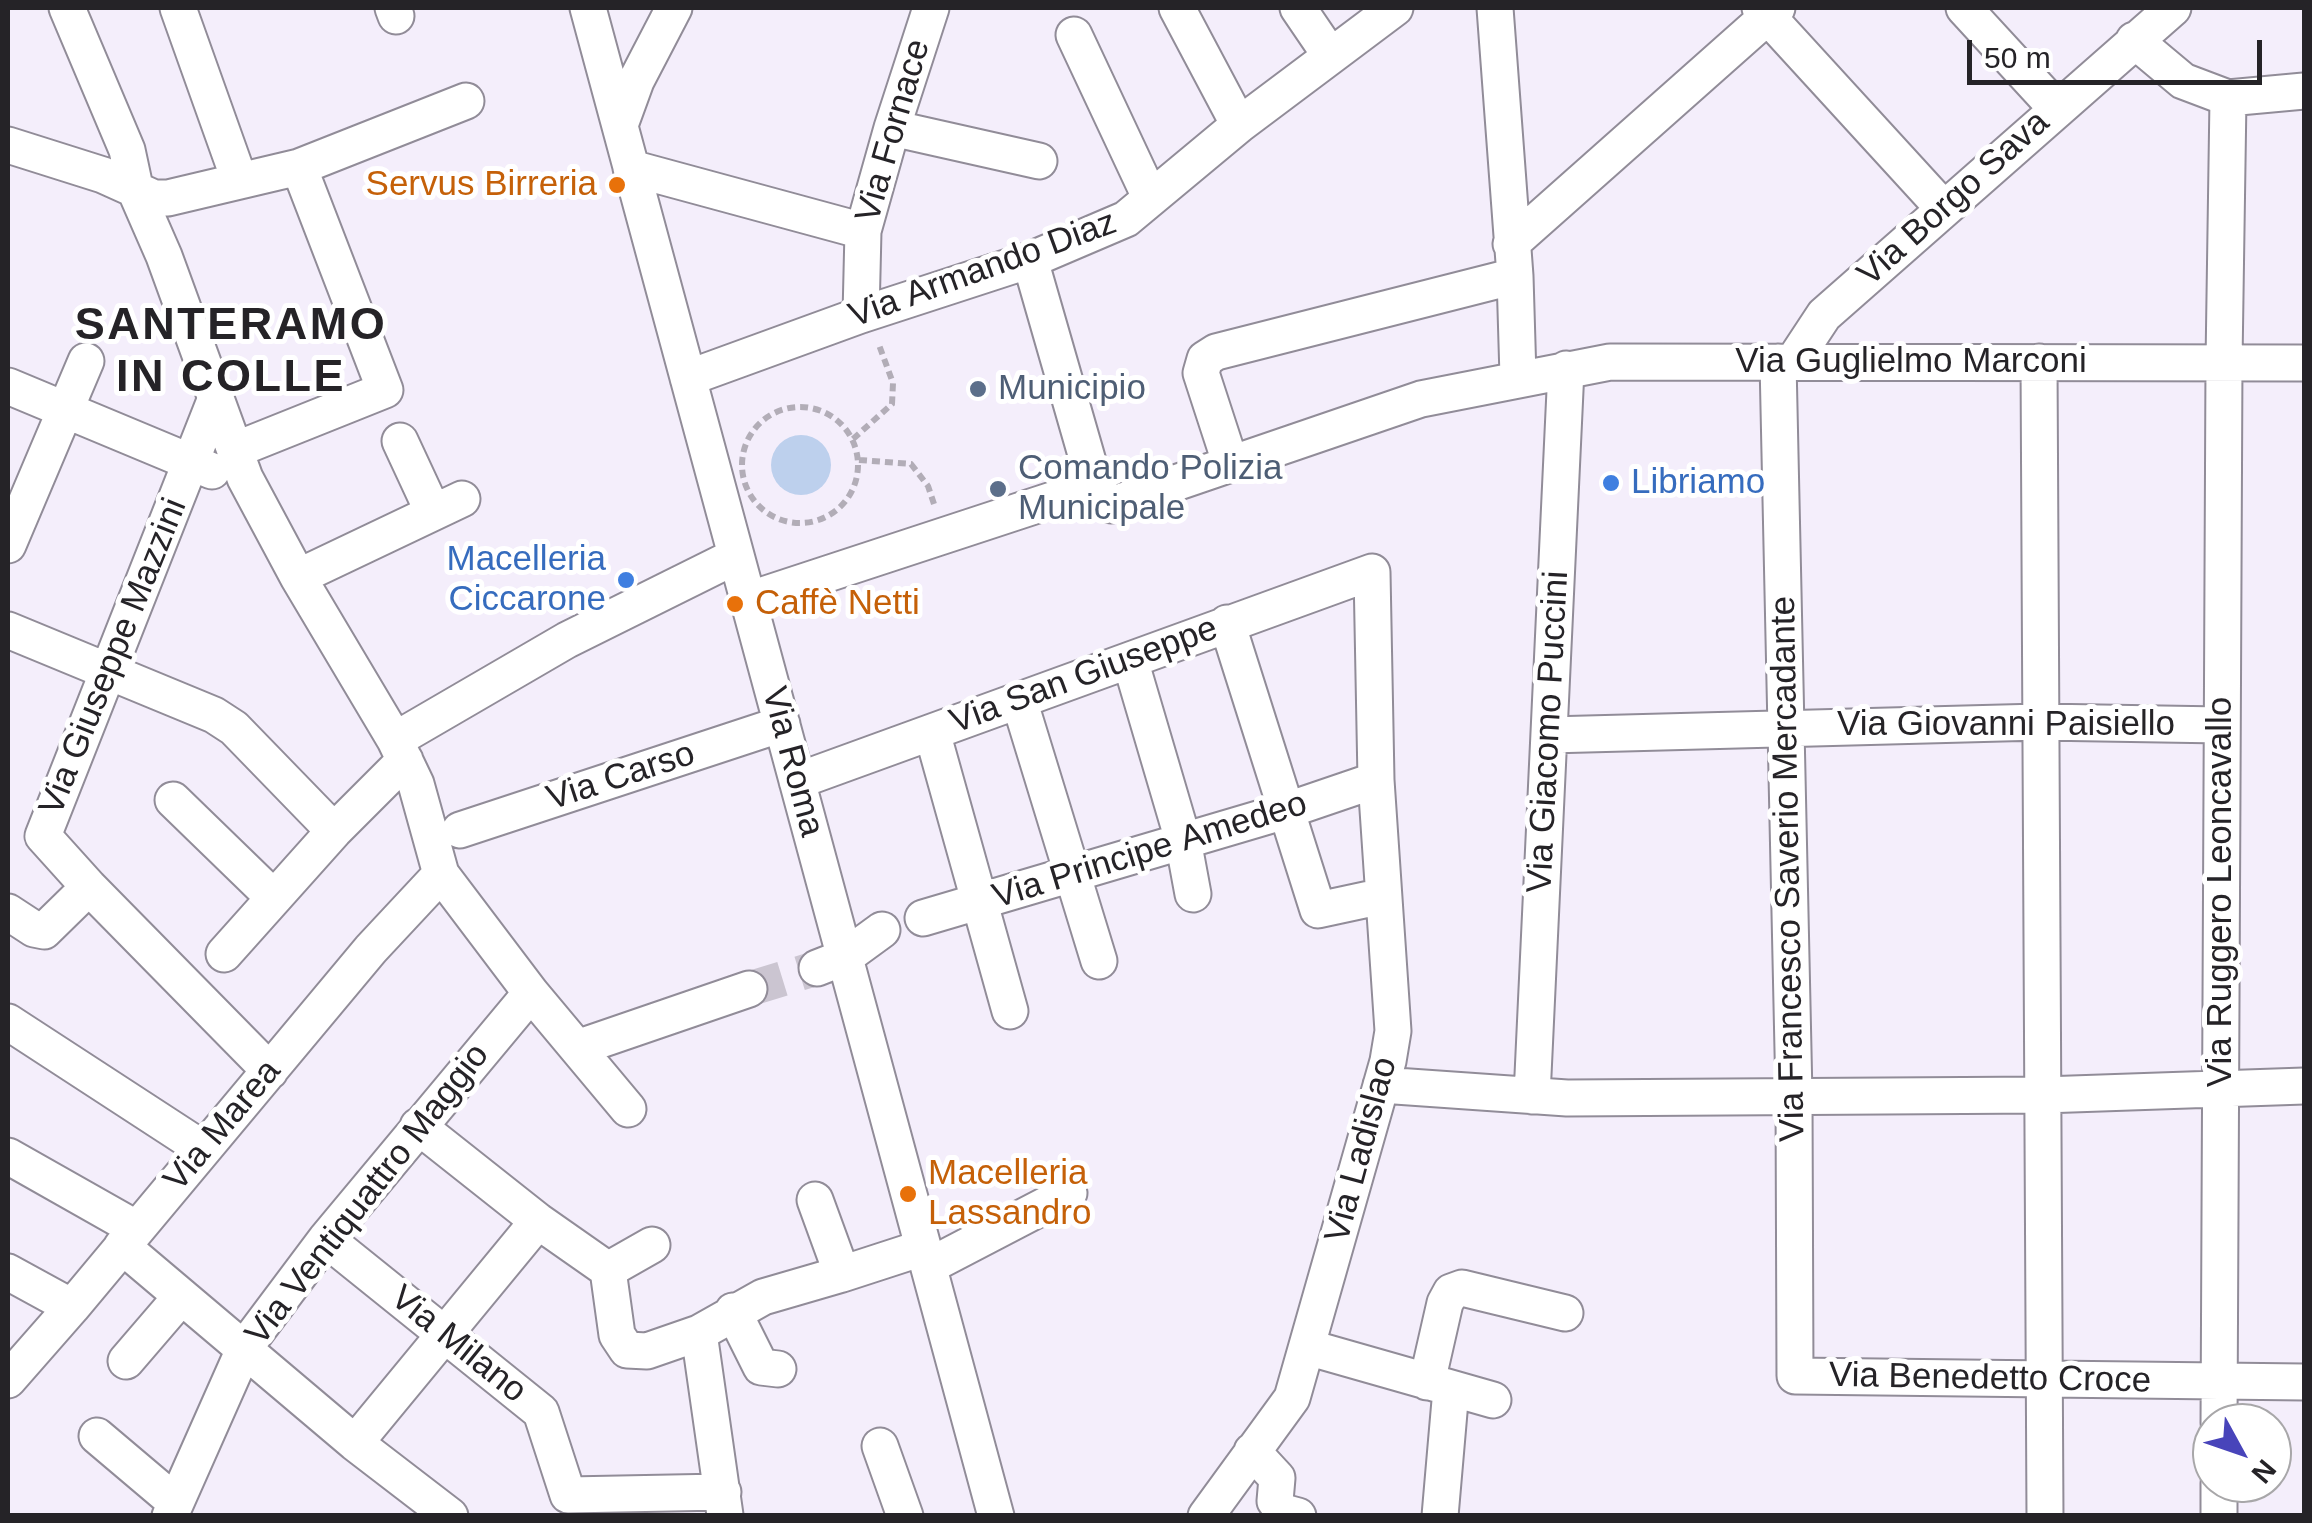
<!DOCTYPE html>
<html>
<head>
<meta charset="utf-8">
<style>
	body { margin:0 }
	#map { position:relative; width:2312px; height:1523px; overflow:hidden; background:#f4eefb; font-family:Arial,sans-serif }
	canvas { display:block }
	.frame { position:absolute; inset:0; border:10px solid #252327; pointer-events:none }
	.north { position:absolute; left:2192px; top:1403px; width:100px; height:100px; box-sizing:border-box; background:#fff; border:2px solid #a8a7a9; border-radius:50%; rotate:130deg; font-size:28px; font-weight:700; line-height:40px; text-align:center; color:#252327 }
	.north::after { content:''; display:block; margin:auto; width:35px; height:45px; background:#4844ba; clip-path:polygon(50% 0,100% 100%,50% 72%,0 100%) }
	.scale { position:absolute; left:1967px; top:40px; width:295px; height:45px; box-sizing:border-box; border:5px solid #252327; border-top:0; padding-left:12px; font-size:30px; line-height:35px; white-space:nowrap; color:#252327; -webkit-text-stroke:8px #fff; paint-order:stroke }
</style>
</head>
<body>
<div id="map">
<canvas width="2312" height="1523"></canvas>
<div class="frame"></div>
<div class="north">N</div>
<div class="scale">50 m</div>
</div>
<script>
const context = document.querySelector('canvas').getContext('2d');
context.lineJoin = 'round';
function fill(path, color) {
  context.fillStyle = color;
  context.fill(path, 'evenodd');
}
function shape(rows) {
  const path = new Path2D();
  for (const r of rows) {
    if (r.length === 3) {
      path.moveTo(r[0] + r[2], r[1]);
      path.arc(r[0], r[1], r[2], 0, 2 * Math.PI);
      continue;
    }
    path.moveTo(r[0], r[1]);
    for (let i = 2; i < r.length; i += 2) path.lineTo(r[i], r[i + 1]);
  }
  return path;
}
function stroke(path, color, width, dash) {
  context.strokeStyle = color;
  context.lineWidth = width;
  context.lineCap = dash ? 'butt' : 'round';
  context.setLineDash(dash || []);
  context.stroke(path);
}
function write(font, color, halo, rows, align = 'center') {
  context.font = font + ' Arial,sans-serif';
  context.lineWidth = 10;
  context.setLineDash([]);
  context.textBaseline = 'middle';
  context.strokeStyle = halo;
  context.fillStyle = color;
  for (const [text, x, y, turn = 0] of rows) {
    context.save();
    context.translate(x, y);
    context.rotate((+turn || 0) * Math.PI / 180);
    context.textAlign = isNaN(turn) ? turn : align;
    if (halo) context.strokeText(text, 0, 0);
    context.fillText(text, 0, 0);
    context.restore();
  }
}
fill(shape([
	[801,465,30]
]), '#bdd0ed');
stroke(shape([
	[749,989,817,968]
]), '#cbc5d1', 35, [35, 18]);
const street = shape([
	[67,8,127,150,136,192,164,256,245,478,298,577,395,740,416,784,441,874,531,993,628,1109],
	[178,8,239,179],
	[393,8,396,16],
	[588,8,996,1516],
	[1177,8,1239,125],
	[1298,8,1330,55],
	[1495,8,1515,276,1518,377],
	[1760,8,1944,209],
	[1964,8,2056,108],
	[1074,35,1150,197],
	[2134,40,2183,81,2228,98,2304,91],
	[620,125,636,81,674,8],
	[892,128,1039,161],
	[8,145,103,175,154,198,168,198,299,167,466,101],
	[631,168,863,231],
	[1511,244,1777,8],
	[1030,260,1095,486],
	[861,315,863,231,892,128,931,8],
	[1778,362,1794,1096,1795,1376,2304,1382],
	[1793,362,1824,315,2173,8],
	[2039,362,2045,1516],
	[688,378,861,315,1030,260,1126,219,1239,125,1395,8],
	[8,386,212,471],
	[216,398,43,836,89,887,270,1071],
	[400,441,433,512],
	[235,450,385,390,299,167],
	[1230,462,1201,373,1205,359,1216,352,1515,276],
	[8,545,86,361],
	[298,577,462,499],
	[748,600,1095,486,1111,505,1421,399,1610,362,2304,363],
	[1227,623,1318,910,1383,896],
	[8,630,214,715,234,728,334,831],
	[1130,660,1183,840,1193,894],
	[1019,700,1099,961],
	[932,732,1010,1011],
	[1549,735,2040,722,2222,725],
	[395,740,567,640,736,556],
	[797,781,1372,572,1376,780,1393,1031,1388,1061,1292,1398,1206,1516],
	[173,800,274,898],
	[460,830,782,724],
	[8,912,34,929,44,931,89,887],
	[923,918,1285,811,1376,780],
	[224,954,334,831,405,760],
	[817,968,845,957,882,930],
	[8,1022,203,1149],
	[577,1048,749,989],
	[1381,1085,1567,1098,2043,1095,2304,1086],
	[1532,1096,1566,369],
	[418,1126,538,1221,608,1270,617,1335,627,1350,647,1351,699,1333,763,1297,842,1274],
	[8,1156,137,1229],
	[815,1200,842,1274,922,1248],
	[326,1239,541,1412,568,1495,723,1492],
	[122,1246,355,1443,450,1516],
	[929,1266,1069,1193],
	[608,1270,652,1245],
	[8,1272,72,1307],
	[733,1311,761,1367,778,1369],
	[699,1333,725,1515],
	[1307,1347,1493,1400],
	[126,1361,181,1297],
	[8,1380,72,1307,371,949,441,874],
	[1427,1382,1445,1303,1451,1292,1462,1288,1565,1313],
	[2219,1423,2224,362,2228,98],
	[97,1436,175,1502],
	[355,1443,538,1221],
	[880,1446,905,1516],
	[1252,1451,1277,1478,1275,1501,1283,1512,1298,1516],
	[170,1516,245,1347,326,1239,531,993],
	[1440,1516,1451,1389],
	[2219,1516,2219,1483]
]);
stroke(street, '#918c98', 39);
stroke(shape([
	[800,465,58],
	[853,439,892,404,893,383,879,345],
	[859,460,911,464,928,486,934,504]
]), '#b2adb7', 6, [8, 5]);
stroke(street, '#fff', 35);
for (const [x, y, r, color] of [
	[617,185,10,"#e8710a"],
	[978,389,10,"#5c6f8a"],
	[1611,483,10,"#3f7fe0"],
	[998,489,10,"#5c6f8a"],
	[626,580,10,"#3f7fe0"],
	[735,604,10,"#e8710a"],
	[908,1194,10,"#e8710a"]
]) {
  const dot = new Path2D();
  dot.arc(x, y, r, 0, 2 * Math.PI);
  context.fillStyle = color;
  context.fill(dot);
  stroke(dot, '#fff', 4);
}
write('35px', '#252327', '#fff', [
	["Via Fornace",894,131,-74],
	["Via Borgo Sava",1954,199,-42],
	["Via Armando Diaz",983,270,-20],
	["Via Guglielmo Marconi",1911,362],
	["Via Giuseppe Mazzini",114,657,-68],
	["Via San Giuseppe",1084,676,-20],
	["Via Giovanni Paisiello",2006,725],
	["Via Giacomo Puccini",1549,732,-87],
	["Via Roma",792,762,75],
	["Via Carso",621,777,-18],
	["Via Principe Amedeo",1150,851,-17],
	["Via Francesco Saverio Mercadante",1789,869,-91],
	["Via Ruggero Leoncavallo",2221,892,-90],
	["Via Marea",223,1126,-50],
	["Via Ladislao",1362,1150,-75],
	["Via Ventiquattro Maggio",368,1195,-52],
	["Via Milano",458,1345,39],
	["Via Benedetto Croce",1990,1379,1]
]);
write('35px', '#c56008', '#fff', [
	["Servus Birreria",597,185,"right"],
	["Caffè Netti",755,604],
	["Macelleria",928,1174],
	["Lassandro",928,1214]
], 'left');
write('35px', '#4e5e75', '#fff', [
	["Municipio",998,389],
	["Comando Polizia",1018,469],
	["Municipale",1018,509]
], 'left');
write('35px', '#366cbe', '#fff', [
	["Libriamo",1631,483],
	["Macelleria",606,560,"right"],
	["Ciccarone",606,600,"right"]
], 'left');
context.letterSpacing = '2.5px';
write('bold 45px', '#252327', '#fff', [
	["SANTERAMO",231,327],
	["IN COLLE",231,379]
]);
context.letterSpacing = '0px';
</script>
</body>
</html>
